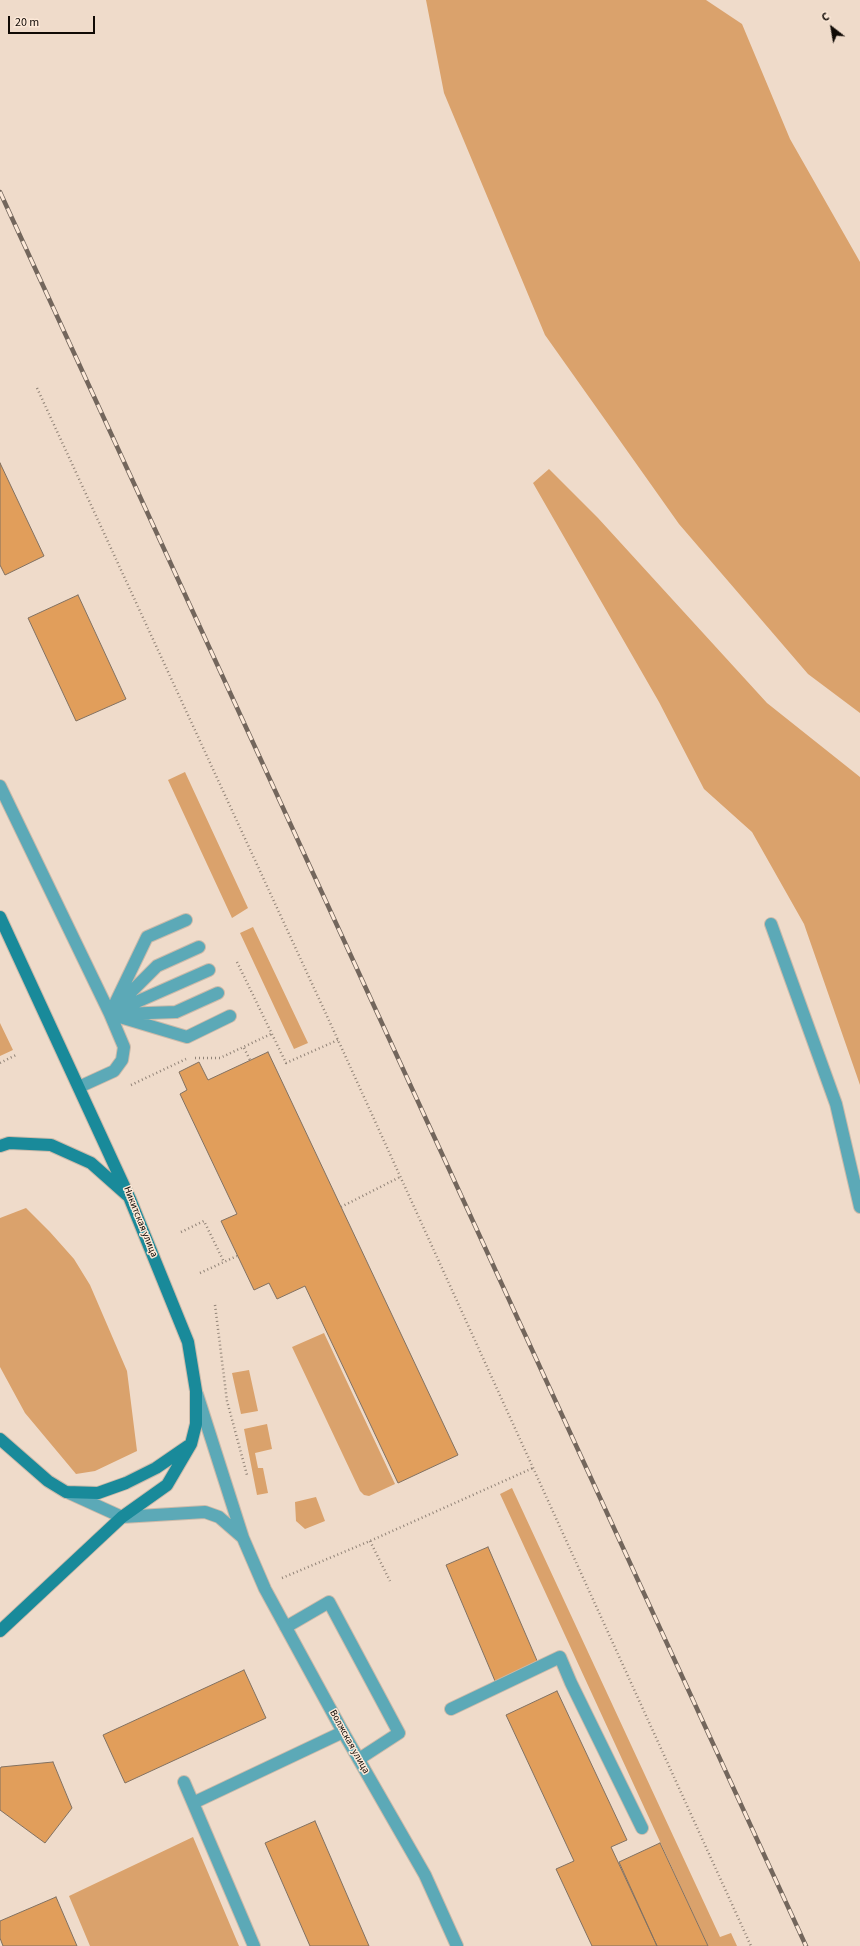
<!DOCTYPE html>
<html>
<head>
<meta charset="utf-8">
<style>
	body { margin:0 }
	#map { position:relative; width:860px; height:1946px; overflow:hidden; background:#efdbca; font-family:"Source Sans 3",sans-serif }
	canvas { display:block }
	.north { position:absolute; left:812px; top:8px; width:40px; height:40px; -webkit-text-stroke:3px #fce8d7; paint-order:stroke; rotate:329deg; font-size:11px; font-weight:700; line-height:16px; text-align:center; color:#100a05 }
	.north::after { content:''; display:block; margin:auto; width:14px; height:18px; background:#100a05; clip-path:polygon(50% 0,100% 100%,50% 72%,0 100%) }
	.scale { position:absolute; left:8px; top:16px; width:87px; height:18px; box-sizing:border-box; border:2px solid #100a05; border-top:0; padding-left:5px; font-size:12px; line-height:14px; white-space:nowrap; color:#100a05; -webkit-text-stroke:3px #fce8d7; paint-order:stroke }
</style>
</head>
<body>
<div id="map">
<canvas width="860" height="1946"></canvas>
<div class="north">С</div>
<div class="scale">20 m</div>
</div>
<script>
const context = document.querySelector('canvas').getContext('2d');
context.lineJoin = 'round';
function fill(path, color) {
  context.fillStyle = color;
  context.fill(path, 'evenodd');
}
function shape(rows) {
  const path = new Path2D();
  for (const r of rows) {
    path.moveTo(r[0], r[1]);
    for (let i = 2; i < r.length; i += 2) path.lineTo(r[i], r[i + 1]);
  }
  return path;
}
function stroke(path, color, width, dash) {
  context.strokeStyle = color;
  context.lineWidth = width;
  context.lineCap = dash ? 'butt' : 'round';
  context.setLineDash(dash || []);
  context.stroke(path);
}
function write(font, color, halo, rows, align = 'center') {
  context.font = font + ' "Source Sans 3",sans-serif';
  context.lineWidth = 3;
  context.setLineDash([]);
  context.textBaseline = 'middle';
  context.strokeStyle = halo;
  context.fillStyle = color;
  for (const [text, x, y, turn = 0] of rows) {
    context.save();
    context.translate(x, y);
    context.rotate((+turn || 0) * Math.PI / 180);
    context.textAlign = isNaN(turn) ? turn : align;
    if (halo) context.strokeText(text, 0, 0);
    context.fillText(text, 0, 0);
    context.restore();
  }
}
fill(shape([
	[426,0,706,0,742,24,790,139,860,262,860,713,808,674,679,524,545,335,444,93],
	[549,469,598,518,767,703,860,777,860,1085,804,924,752,832,704,789,659,702,533,483],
	[185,772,248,908,232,918,168,780],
	[253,927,308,1043,294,1049,240,933],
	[0,1023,13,1050,0,1056],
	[26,1208,50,1232,74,1259,90,1285,127,1371,137,1451,95,1471,76,1474,25,1413,0,1367,0,1218],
	[324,1333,395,1484,369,1496,364,1495,360,1491,292,1347],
	[249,1370,258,1411,241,1414,232,1373],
	[267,1424,272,1449,255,1453,258,1468,263,1468,268,1493,257,1495,244,1429],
	[512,1488,720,1937,731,1933,737,1946,708,1946,500,1494],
	[316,1497,325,1521,305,1529,296,1521,295,1502],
	[193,1837,239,1946,90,1946,69,1896]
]), '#daa26c');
const building = shape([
	[0,463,44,556,5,575,0,565,0,463],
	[78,595,126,699,76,721,28,618,78,595],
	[268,1052,458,1455,398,1483,305,1286,277,1299,269,1283,254,1290,221,1221,237,1214,180,1094,187,1090,179,1072,199,1062,208,1080,268,1052],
	[488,1547,538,1663,495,1681,446,1565,488,1547],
	[244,1670,266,1718,125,1783,103,1735,244,1670],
	[557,1691,627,1840,611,1847,657,1946,592,1946,556,1869,574,1861,506,1715,557,1691],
	[53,1762,72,1808,45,1843,0,1810,0,1769,1,1767,53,1762],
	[315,1821,369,1946,310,1946,265,1843,315,1821],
	[660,1843,708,1946,657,1946,619,1862,660,1843],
	[56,1897,77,1946,3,1946,0,1938,0,1921,56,1897]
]);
fill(building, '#e19e5b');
stroke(building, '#827161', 1);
const lane = shape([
	[0,786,110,1014,124,1047,122,1060,114,1071,79,1087],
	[771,924,836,1104,860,1207],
	[117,1006,157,966,199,947],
	[116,1011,209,970],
	[110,1014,187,1037,230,1016],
	[110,1014,147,937,186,920],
	[121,1014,176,1012,218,993],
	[286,1627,329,1602,399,1733,359,1759],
	[451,1709,560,1657,571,1683,642,1828],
	[184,1782,193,1803],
	[254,1946,193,1803,343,1732]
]);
const street = shape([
	[197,1394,243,1538,265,1589,343,1732,425,1875,457,1946],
	[67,1492,122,1517,205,1512,219,1517,242,1537]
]);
const secondary = shape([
	[0,917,130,1199,188,1342,196,1391,196,1424,191,1444,167,1485,122,1517,0,1631],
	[0,1146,9,1143,51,1145,91,1163,127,1195],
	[0,1439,48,1481,66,1492,98,1493,126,1483,156,1468,188,1446]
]);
stroke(lane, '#cbbaaa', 14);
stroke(street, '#cbbaaa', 14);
stroke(secondary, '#cbbaaa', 14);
stroke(shape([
	[37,388,338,1040,751,1946],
	[237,962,286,1063,338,1040],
	[244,1048,250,1060],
	[195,1058,220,1058,271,1034],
	[0,1063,16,1055],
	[131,1085,186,1059],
	[341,1207,400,1177],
	[181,1232,204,1221,224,1262],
	[200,1273,237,1256],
	[215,1305,227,1401,247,1475],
	[370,1541,390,1581],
	[282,1578,370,1541,533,1468]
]), '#918377', 2.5, [1, 3]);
stroke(lane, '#5ca9b7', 12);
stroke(street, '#5ca9b7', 12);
stroke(secondary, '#198a9a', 12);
const rail = shape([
	[0,192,806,1946]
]);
stroke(rail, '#73665c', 4.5);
stroke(rail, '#fce8d7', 3, [9]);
write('10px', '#100a05', '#fce8d7', [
	["Никитская улица",140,1222,68],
	["Волжская улица",349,1742,61]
]);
</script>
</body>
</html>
